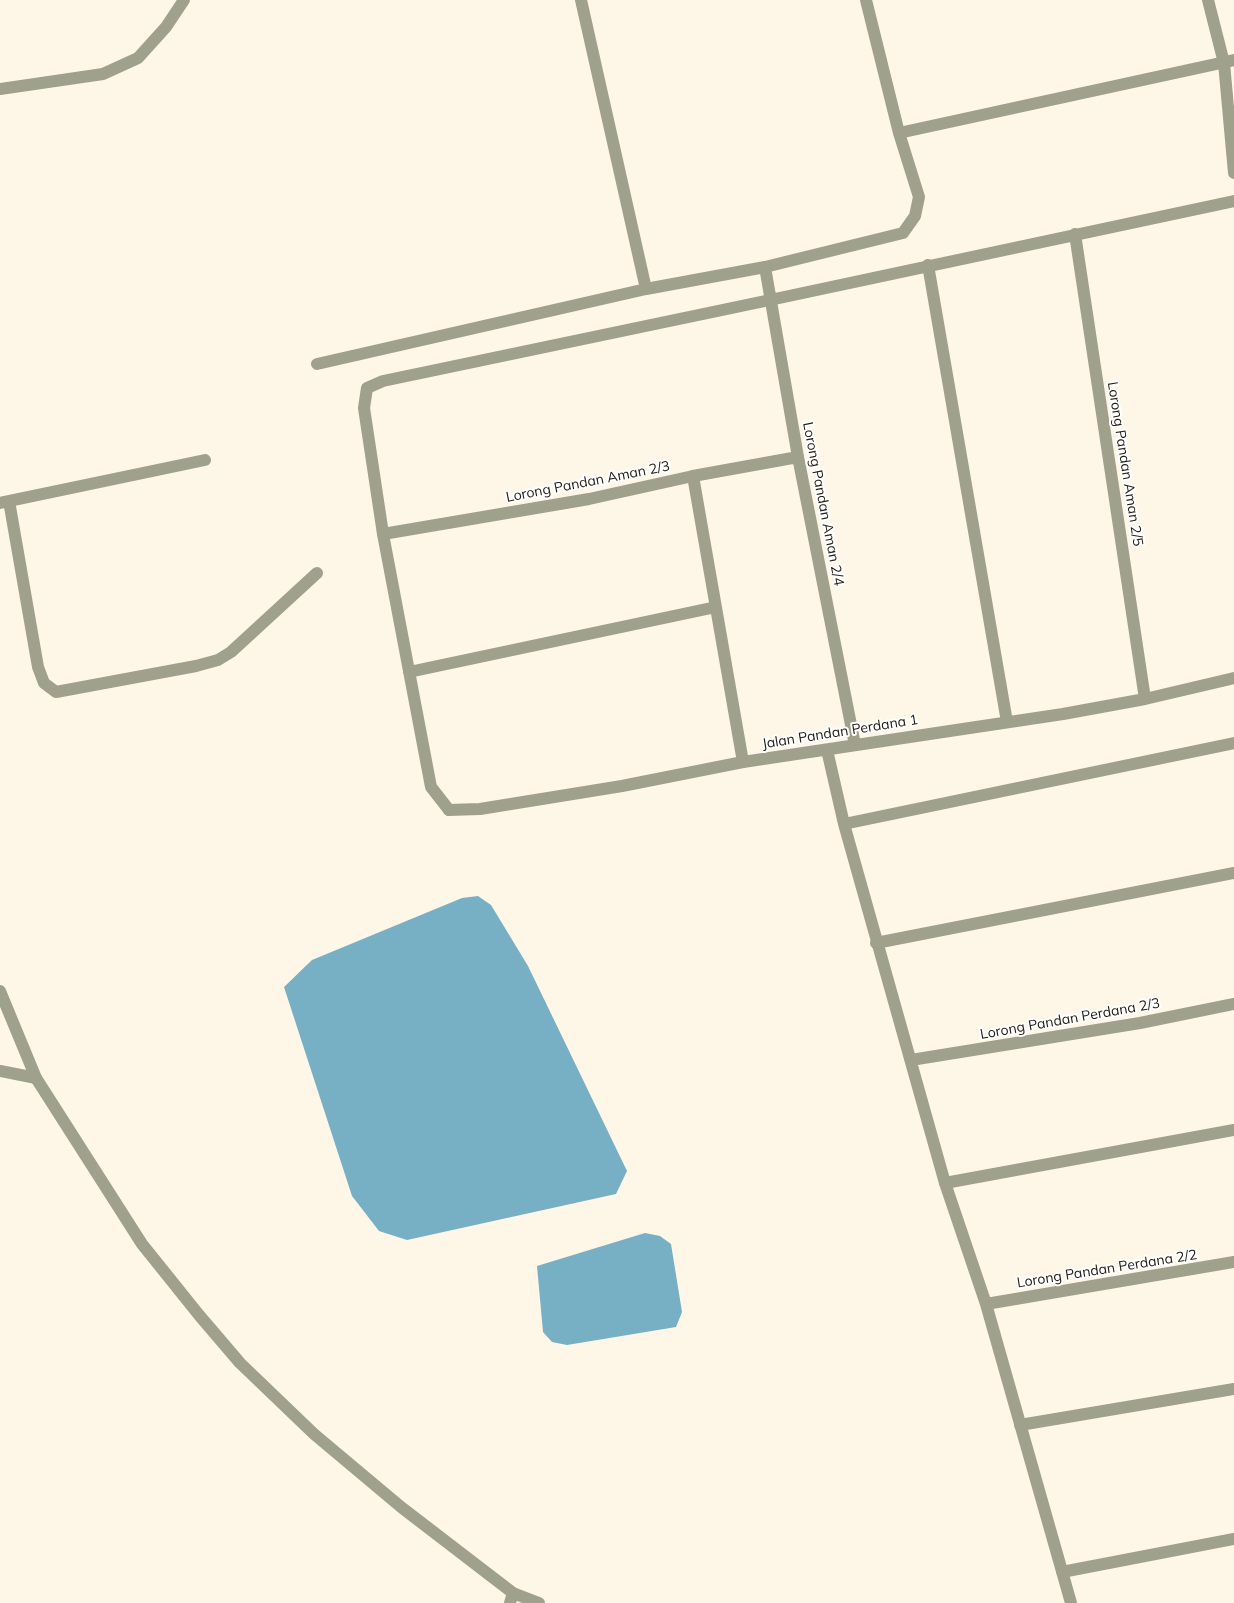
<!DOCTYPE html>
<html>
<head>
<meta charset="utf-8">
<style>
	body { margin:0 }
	canvas { display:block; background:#fef6e6 }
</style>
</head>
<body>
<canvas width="1234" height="1603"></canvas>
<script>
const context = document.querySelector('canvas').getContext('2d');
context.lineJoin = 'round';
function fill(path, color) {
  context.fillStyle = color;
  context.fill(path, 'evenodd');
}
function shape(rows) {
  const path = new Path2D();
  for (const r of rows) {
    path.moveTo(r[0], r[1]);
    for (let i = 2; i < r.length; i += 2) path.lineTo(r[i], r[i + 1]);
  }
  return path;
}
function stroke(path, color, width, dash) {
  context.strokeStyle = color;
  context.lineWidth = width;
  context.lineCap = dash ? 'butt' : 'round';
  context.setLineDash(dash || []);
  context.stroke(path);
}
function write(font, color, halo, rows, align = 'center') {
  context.font = font + ' Mulish,sans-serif';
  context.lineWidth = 4;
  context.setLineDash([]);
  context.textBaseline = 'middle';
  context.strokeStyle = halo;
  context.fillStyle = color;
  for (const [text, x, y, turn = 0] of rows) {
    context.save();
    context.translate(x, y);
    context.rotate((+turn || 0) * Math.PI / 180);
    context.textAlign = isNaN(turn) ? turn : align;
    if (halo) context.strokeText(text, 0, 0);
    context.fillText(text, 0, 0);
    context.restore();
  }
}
fill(shape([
	[478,896,491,905,528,966,627,1171,616,1194,407,1240,379,1231,352,1196,284,987,312,960,462,898],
	[645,1233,660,1236,671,1244,682,1312,676,1327,567,1345,552,1342,543,1332,537,1266]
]), '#77b0c5');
stroke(shape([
	[1208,0,1224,63,1234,173],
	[0,89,103,74,138,58,166,27,184,0],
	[928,265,1007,722],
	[693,476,743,762],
	[409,672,716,607],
	[449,810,431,787,383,534,364,408,367,388,383,381,770,300],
	[876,943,1234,873],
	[945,1183,1234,1130],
	[1020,1425,1234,1389]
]), '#a0a18c', 12);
stroke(shape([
	[581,0,646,289],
	[899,133,1234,60],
	[1075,234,1145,699],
	[765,267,798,457,855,745],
	[770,300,1234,201],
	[317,364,646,289,765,267,903,233,915,216,919,197,899,133,866,0],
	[9,501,38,667,44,683,56,692,196,666,218,660,231,652,317,573],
	[0,503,205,460],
	[383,534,589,499,693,476,798,457],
	[827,750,844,824,945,1183,986,1304,1071,1603],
	[449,810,480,809,622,786,743,762,1063,714,1145,699,1234,678],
	[844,824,1234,743],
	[911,1060,1140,1023,1234,1004],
	[0,1071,36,1078],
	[986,1304,1234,1262],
	[1062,1572,1234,1539],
	[510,1603,513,1593]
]), '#a0a18c', 12);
stroke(shape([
	[0,991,36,1078,142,1244,199,1315,240,1363,314,1434,401,1507,513,1593,539,1603]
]), '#a0a18c', 12);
write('14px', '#252016', '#fff', [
	["Lorong Pandan Aman 2/5",1125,464,81],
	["Lorong Pandan Aman 2/3",588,482,-11],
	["Lorong Pandan Aman 2/4",823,504,79],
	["Jalan Pandan Perdana 1",840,732,-9],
	["Lorong Pandan Perdana 2/3",1070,1019,-10],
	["Lorong Pandan Perdana 2/2",1107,1269,-9]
]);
</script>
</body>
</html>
